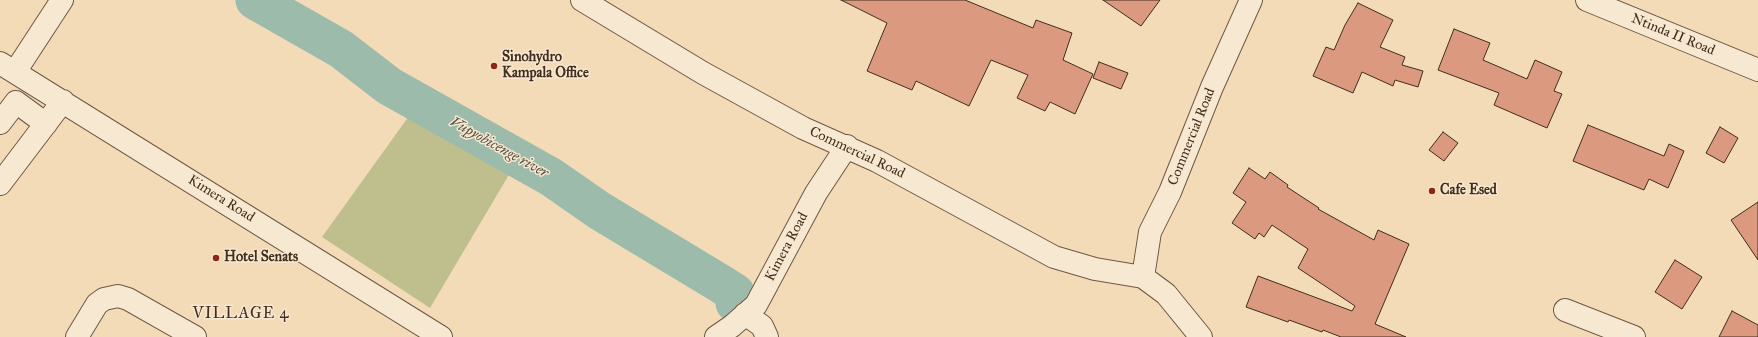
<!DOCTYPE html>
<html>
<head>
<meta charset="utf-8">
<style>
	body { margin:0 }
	canvas { display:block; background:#f3dbb8 }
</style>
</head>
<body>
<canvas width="1758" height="337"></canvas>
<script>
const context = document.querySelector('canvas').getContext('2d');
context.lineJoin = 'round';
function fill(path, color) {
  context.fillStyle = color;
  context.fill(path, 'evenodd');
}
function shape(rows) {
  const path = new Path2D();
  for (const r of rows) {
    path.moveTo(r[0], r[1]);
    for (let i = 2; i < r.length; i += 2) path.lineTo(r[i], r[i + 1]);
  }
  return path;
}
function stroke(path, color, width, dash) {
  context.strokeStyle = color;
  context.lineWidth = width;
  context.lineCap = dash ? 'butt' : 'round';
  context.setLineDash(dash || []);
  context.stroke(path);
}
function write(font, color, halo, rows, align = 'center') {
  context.font = font + ' "IM FELL Great Primer",serif';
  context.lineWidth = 3;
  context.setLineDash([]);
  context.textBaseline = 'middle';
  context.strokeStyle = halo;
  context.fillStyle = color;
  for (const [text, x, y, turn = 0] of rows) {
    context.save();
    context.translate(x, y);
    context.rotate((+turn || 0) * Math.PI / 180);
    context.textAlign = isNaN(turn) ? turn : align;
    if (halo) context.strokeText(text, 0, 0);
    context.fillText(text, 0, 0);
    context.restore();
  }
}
fill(shape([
	[409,116,510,173,430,308,322,237]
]), '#bebf8d');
stroke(shape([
	[255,0,341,49,389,86,551,177,600,211,721,284,735,293,735,303]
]), '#9cbbab', 39);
const building = shape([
	[841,0,965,0,1033,28,1036,20,1072,33,1063,60,1093,74,1075,114,1050,102,1045,111,1017,98,1028,75,991,60,969,106,916,81,912,90,867,71,887,23,841,0],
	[1103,0,1160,0,1141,26,1103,0],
	[1358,3,1393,20,1380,47,1405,57,1402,65,1423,71,1418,87,1395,80,1393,86,1362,72,1353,93,1313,76,1326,47,1334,50,1345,25,1358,3],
	[1454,29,1490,43,1483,60,1527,79,1535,60,1562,72,1554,91,1562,94,1547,128,1494,105,1499,93,1438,70,1454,29],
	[1099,62,1128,73,1121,89,1093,78,1099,62],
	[1588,125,1664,156,1669,144,1684,151,1668,188,1649,179,1644,190,1573,161,1588,125],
	[1720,127,1738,138,1724,163,1706,153,1720,127],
	[1443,132,1458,143,1444,161,1429,150,1443,132],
	[1249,168,1265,179,1270,172,1288,185,1287,187,1319,208,1318,209,1374,240,1378,230,1409,244,1375,324,1406,337,1341,337,1323,330,1322,332,1289,320,1288,322,1246,307,1258,276,1352,311,1355,306,1298,268,1308,249,1272,225,1264,237,1259,233,1255,239,1232,223,1246,202,1233,193,1249,168],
	[1758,202,1758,260,1731,220,1758,202],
	[1675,260,1702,277,1682,309,1655,292,1675,260],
	[1732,311,1758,325,1758,337,1719,337,1732,311]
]);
fill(building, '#db997f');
stroke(building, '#422d1e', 1);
const minor = shape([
	[582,0,703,73,803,128,877,161,1054,257,1095,269,1143,277,1166,294,1201,337],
	[1587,0,1758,70],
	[0,63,441,337],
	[15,72,62,0],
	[0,123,16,102,46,124],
	[0,184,63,101],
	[1143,277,1150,232,1170,192,1212,87,1251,0],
	[1565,310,1634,337],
	[745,314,762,326,767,337],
	[77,337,97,304,104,299,118,296,128,299,195,337],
	[716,337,732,326,756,305,816,193,847,146]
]);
stroke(minor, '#6e5844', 24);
stroke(minor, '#f7e8d1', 22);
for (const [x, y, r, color] of [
	[494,66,4,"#8f2418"],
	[1432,191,4,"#8f2418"],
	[216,258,4,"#8f2418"]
]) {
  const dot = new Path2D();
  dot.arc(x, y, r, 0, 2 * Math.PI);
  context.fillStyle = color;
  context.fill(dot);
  stroke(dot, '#f7e8d1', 1.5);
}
write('14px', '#422d1e', '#f7e8d1', [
	["Ntinda II Road",1673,35,22],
	["Commercial Road",1192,137,-68],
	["Commercial Road",857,153,25],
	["Kimera Road",221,199,32],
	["Kimera Road",787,247,-62]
]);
write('bold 14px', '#422d1e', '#f7e8d1', [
	["Sinohydro",502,58],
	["Kampala Office",502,74],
	["Cafe Esed",1440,191],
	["Hotel Senats",224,258]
], 'left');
write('italic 15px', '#585041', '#f7e8d1', [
	["Vupyobicenge river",499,148,29]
]);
context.letterSpacing = '1px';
write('16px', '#422d1e', '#f7e8d1', [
	["VILLAGE 4",241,314]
]);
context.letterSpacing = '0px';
</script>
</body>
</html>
